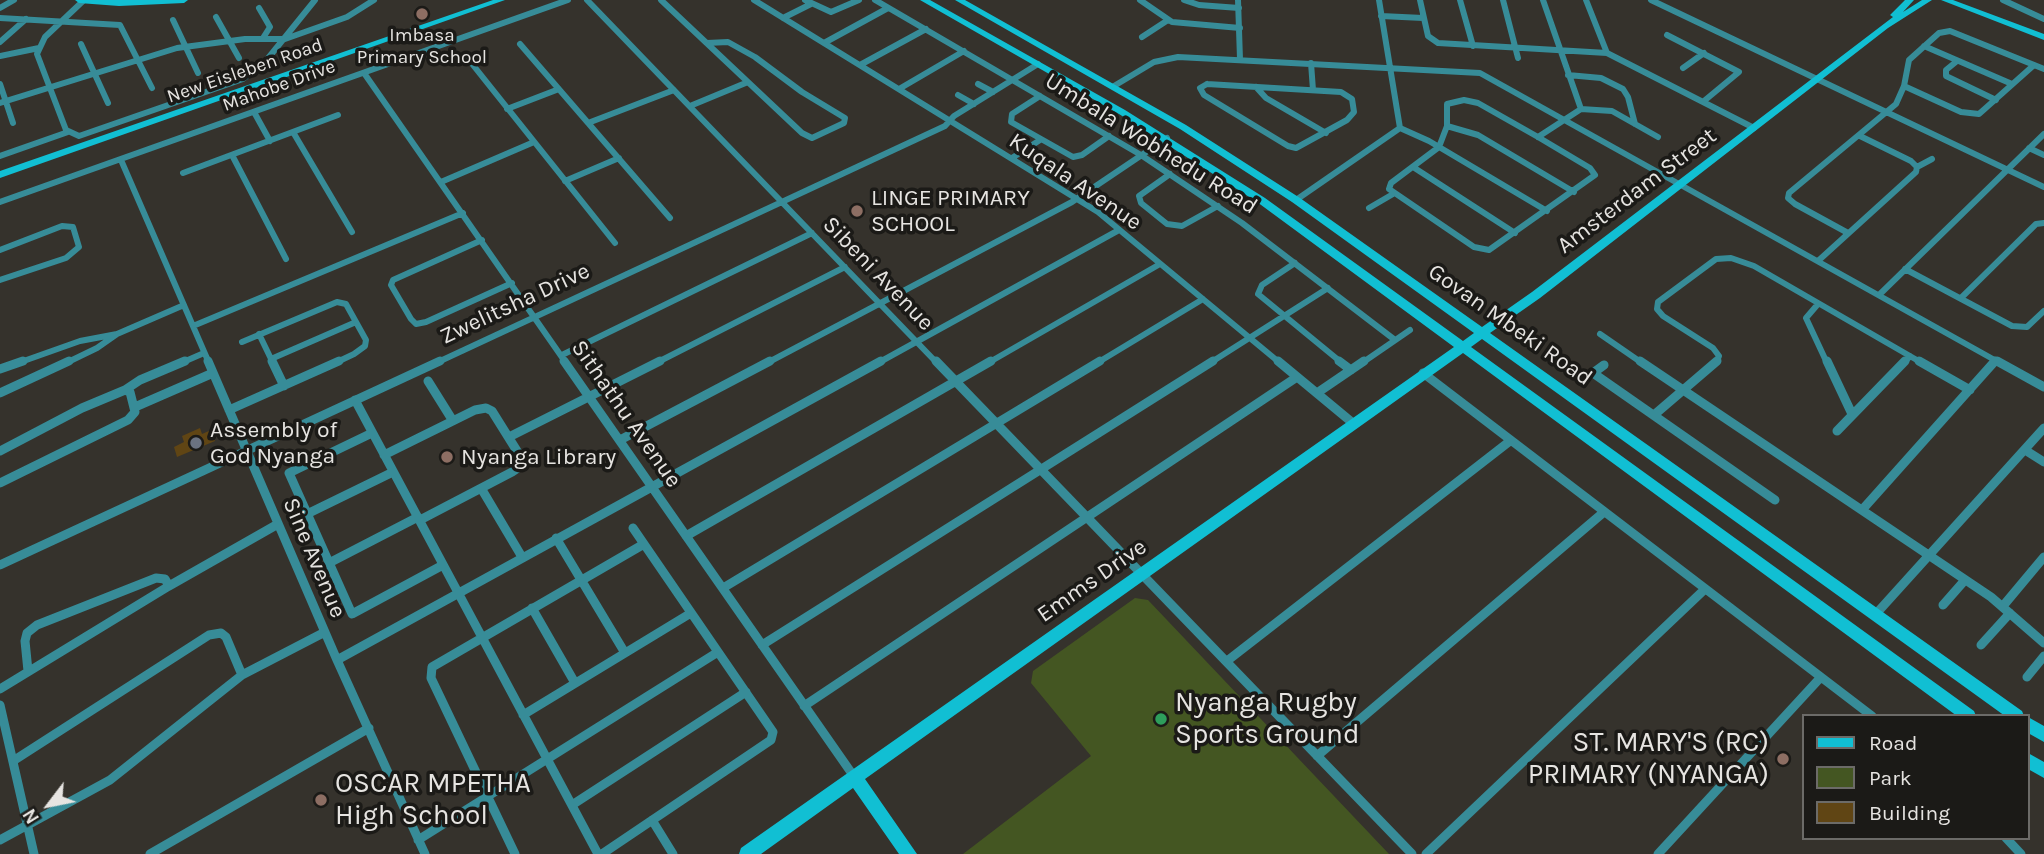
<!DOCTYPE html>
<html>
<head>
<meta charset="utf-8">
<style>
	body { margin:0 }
	#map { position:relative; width:2044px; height:854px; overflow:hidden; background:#35322c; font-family:Karla,sans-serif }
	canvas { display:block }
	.legend { position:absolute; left:1802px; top:714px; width:228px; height:126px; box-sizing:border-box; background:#1b1a17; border:2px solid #6c6b68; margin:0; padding:9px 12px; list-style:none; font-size:21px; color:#e6e4e1 }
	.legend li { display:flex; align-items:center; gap:14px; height:35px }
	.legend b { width:35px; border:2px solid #6c6b68 }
	.north { position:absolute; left:14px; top:770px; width:70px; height:70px; -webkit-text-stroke:5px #1b1a17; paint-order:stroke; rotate:238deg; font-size:19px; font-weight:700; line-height:28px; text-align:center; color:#e6e4e1 }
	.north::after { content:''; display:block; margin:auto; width:24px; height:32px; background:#e6e4e1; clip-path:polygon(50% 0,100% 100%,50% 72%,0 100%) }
</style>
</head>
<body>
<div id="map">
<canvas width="2044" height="854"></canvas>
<ul class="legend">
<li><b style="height:9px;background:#11bfd3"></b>Road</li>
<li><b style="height:19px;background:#445622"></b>Park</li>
<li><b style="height:19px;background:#604514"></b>Building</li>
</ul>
<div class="north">N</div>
</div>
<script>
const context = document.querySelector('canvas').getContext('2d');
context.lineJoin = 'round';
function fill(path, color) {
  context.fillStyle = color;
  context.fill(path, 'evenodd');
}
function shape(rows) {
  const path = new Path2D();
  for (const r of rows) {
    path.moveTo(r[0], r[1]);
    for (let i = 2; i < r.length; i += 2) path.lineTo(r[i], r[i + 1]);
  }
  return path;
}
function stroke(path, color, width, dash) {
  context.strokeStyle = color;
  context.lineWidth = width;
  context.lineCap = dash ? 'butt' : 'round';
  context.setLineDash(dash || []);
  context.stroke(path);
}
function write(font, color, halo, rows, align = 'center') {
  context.font = font + ' Karla,sans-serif';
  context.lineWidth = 7;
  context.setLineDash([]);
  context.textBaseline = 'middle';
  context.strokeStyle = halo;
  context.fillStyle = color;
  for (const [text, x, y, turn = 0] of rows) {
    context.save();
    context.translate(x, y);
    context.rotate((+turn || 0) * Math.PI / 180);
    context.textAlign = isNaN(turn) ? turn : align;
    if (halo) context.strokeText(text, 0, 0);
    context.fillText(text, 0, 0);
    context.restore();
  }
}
fill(shape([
	[1135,598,1148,600,1389,854,963,854,1091,756,1031,683,1033,671]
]), '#445622');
fill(shape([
	[200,428,202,434,211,430,215,441,177,457,174,447,184,442,182,436]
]), '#604514');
stroke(shape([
	[587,0,937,363],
	[661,0,802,133,812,138,844,123,845,118,802,92,755,57,728,42,707,43],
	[754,0,1098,212,1280,363],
	[805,0,831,12,859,0],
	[875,0,1141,155,1242,223,1395,340],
	[1140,0,1172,22,1240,28],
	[1184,0,1199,5,1239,8],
	[1238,0,1240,59],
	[1420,0,1428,36,1438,43,1607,53,1754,128],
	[1460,0,1473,46],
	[1503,0,1518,58],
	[1586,0,1607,53],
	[1651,0,2044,187],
	[2003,0,2044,19],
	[83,1,45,37,37,54,66,130,79,136,243,79,265,62,315,0],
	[0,8,14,0],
	[259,8,270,27,263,38],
	[1381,16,1423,18],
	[216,17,239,58],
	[0,18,120,25,152,88],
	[783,18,811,4],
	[173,20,198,73],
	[1667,35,1739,72,1704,101],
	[1142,37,1168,20],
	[0,42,26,19],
	[824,43,888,8],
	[81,44,108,103],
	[520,44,670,218],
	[1924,46,2012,84],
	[0,56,39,48],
	[469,60,615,243],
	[1957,61,1946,70,1946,76,1996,100],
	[1311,63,1313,90],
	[860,65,926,29],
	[1683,68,1704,53],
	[364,73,566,363],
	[1568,75,1601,78,1623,89,1628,97,1635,124],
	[0,84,13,123],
	[978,84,993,92],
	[1207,84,1341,92,1352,99,1354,112,1347,120,1296,148,1288,146,1204,95,1200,88,1207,84],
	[1114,86,1154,62,1178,57,1480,73,2000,363],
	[1904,86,1961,112,1979,114,2034,65],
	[1256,87,1266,98,1326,133],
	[899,89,964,51],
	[958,95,974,104],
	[1040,96,1012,114,1011,122,1073,157,1082,155,1109,136],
	[1464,100,1478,103,1538,137,1590,168,1595,175,1489,250,1474,247,1389,189,1391,183,1439,147,1447,126,1447,104,1464,100],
	[0,103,177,48,245,39,285,39,347,17,374,0],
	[690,106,748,82],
	[507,109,559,89],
	[1581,109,1612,111,1658,137],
	[254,112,270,141],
	[588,123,674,90],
	[1447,126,1478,135,1574,192],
	[1400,128,1429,141,1547,211],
	[293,132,352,232],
	[1538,137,1581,109,1543,0],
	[2029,148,2044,155],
	[232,155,286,259],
	[0,156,68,132],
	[1012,158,1040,140],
	[121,160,209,363],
	[1413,167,1515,233],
	[1917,167,1932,159],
	[183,173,338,115],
	[1170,174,1139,196,1141,203,1167,224,1182,226,1218,206],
	[565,181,619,158],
	[441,182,534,142],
	[1296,200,1400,128,1379,0],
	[0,202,568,0],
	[1369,208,1393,194],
	[1848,233,1795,204,1788,198,1789,193,1896,104,1904,86,1909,60,1939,33,1950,31,2044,69],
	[482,240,393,280,391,285,411,319,416,324,426,322,512,283],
	[0,250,62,226,73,227,79,247,66,258,0,280],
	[1818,261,1916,172,1917,167,1911,161,1860,136],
	[1295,263,1262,285,1258,294,1342,363],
	[1905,269,2012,326,2027,327,2044,311],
	[1879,295,2044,134],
	[1961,298,2036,224,2044,223],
	[1818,304,1806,318,1827,363],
	[193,326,463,213],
	[117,334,184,305],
	[259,334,273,363],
	[1600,334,1642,363],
	[242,342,337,302,346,304,366,340,365,346,354,354,335,363],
	[562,355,812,233],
	[271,359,356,322],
	[18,363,80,341,117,334,97,348,66,363],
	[181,363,204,353],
	[436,363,945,126,954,116,1038,64],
	[656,363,845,267],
	[767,363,1072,202,1167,138],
	[878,363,1119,230],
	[988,363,1160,264],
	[1097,363,1203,299],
	[1210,363,1328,288],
	[1362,363,1410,330],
	[1716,363,1719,356,1713,348,1663,316,1657,309,1658,302,1716,259,1731,258,1754,266,1922,363],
	[1904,363,1910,356],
	[1994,363,1996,360]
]), '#378c98', 6);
stroke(shape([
	[208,361,337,660,425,854],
	[272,361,284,386],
	[564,361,855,778],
	[936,361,1412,854],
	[1278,361,1354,424],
	[1339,361,1351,370],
	[1640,361,1991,597,2044,643],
	[1827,361,1852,414],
	[1919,361,1970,390],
	[1997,361,2044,387],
	[1604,365,1593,373,1775,500],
	[0,369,23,361],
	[1423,373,1872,716],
	[428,381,453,421],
	[125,390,140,380,185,361],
	[0,393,69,361],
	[1317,393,1364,361],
	[355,400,598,854],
	[135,407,213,373],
	[229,410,339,361],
	[1654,415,1717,361],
	[1837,431,1905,361],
	[372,433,289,473,352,614,443,565],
	[509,437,660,361],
	[620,440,770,361],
	[2025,450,2044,462],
	[0,451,82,408,125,390,130,392,135,412,128,420,0,483],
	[384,455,475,410,486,408,492,411,522,459,521,466,512,472,420,520],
	[481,488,522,557],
	[1862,510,1995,361],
	[307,514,393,472],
	[686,536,991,361],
	[556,538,625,653],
	[329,563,418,517],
	[0,565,440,361],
	[723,588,1100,361],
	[1943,605,1965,580],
	[2003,606,2044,557],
	[532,608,575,683],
	[1875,615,2044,428],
	[762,645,1213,361],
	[1981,645,2010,613],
	[337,660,881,361],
	[1227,661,1510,441],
	[28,671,25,641,27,633,37,625,156,578,165,579,169,586],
	[2027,677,2044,656],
	[0,689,169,586,278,524],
	[0,705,34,854],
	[804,706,1297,377],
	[523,715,691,613],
	[1317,756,1604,512],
	[13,761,209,635,221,633,226,637,242,675],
	[572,805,746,692],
	[652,820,673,854],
	[2006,838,2021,854],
	[0,840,110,780,242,675,325,632],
	[418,840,718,652],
	[150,854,369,728],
	[515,854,431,678,432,667,644,544],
	[602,854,771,740,773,732,633,528],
	[1426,854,1705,589],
	[1658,854,1821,677]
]), '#378c98', 9);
fill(shape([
	[75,0,188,0,184,3,119,6,79,3,75,0],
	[493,0,505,0,0,178,0,171,493,0],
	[920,0,930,0,1125,110,1265,198,1463,341,1474,333,1292,202,1180,129,955,0,965,0,1186,125,1300,198,1482,327,1532,292,1893,17,1890,15,1905,0,1914,0,1903,12,1922,0,1932,0,1888,28,1540,298,1490,333,2022,711,2024,716,2005,716,1482,339,1471,347,1974,711,1976,716,1957,716,1463,353,865,779,917,854,899,854,853,788,761,854,739,854,741,848,1454,347,1257,202,1119,114,920,0],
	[1941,0,1953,0,2044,34,2044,40,1941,0],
	[2028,717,2044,726,2044,742,2028,733,2028,717],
	[2028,753,2044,762,2044,778,2028,769,2028,753]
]), '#11bfd3');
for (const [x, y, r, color] of [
	[422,14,7,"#8d6e63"],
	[857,211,7,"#8d6e63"],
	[196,443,7,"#6b7280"],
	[447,457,7,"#8d6e63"],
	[1161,719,7,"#2e9e5b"],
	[1783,759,7,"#8d6e63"],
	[321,800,7,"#8d6e63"]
]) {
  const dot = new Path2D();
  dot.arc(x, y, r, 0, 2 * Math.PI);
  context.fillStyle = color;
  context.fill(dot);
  stroke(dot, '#1b1a17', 2.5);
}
write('19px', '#e6e4e1', '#1b1a17', [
	["Imbasa",422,36],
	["Primary School",422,58]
]);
write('19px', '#e6e4e1', '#1b1a17', [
	["New Eisleben Road",245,71,-19],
	["Mahobe Drive",279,86,-20]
]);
write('23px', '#e6e4e1', '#1b1a17', [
	["Umbala Wobhedu Road",1151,144,32],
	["Kuqala Avenue",1075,182,34],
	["Amsterdam Street",1637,191,-37],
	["Sibeni Avenue",878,274,46],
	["Zwelitsha Drive",515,304,-25],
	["Govan Mbeki Road",1510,325,35],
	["Sithathu Avenue",626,414,55],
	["Sine Avenue",314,558,67],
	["Emms Drive",1092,581,-35]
]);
write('23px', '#e6e4e1', '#1b1a17', [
	["LINGE PRIMARY",871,198],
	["SCHOOL",871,224],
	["Assembly of",210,430],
	["God Nyanga",210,456],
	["Nyanga Library",461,457]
], 'left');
write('28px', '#e6e4e1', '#1b1a17', [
	["Nyanga Rugby",1175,703],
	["Sports Ground",1175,735],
	["ST. MARY'S (RC)",1769,743,"right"],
	["PRIMARY (NYANGA)",1769,775,"right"],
	["OSCAR MPETHA",335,784],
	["High School",335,816]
], 'left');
</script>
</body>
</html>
